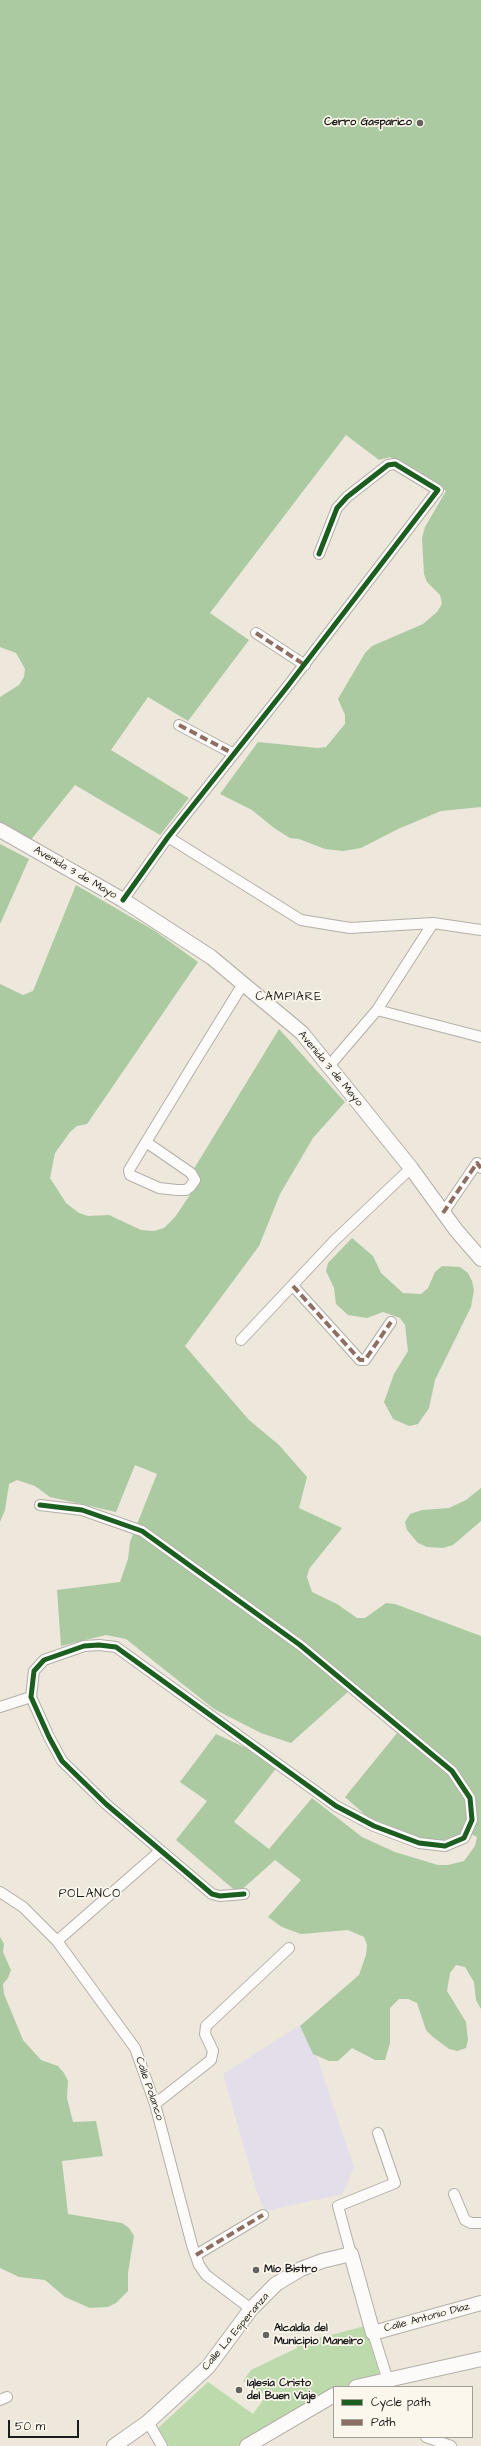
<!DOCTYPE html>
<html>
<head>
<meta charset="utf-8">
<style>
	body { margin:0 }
	#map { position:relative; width:481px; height:2446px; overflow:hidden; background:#ede7dc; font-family:"Architects Daughter",sans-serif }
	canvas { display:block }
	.legend { position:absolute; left:333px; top:2386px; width:140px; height:52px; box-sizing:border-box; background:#fbf7ec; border:1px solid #a29f99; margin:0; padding:5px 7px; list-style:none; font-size:12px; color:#1c1c1c }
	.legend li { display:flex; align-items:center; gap:8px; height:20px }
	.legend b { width:20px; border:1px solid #a29f99 }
	.scale { position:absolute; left:8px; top:2420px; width:71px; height:18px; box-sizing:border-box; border:2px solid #1c1c1c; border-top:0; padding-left:5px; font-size:12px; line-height:14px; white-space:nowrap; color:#1c1c1c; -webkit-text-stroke:3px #fbf7ec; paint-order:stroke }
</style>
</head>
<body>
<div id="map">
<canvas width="481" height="2446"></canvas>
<ul class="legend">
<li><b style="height:5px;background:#1b5e20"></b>Cycle path</li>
<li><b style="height:5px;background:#8d6e63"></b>Path</li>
</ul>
<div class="scale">50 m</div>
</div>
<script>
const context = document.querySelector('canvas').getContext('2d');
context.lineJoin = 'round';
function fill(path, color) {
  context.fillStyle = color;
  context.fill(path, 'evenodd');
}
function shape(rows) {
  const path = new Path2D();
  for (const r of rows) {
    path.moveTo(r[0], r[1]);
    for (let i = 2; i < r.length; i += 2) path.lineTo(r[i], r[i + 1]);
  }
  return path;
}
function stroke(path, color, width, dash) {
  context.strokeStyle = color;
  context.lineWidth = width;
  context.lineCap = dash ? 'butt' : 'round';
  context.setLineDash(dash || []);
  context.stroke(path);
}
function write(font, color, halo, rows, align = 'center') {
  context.font = font + ' "Architects Daughter",sans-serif';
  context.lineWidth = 3.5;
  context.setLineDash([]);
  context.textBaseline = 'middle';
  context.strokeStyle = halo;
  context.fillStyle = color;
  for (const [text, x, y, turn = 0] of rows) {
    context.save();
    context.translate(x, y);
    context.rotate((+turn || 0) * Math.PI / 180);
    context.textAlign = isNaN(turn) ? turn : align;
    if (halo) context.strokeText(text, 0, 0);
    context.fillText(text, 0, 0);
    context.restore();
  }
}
fill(shape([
	[305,2022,354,2167,343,2194,265,2211,256,2189,223,2074]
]), '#e4deea');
fill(shape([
	[365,2326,380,2376,343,2387,334,2387,334,2390,237,2446,169,2446,158,2428,208,2382,253,2414,266,2396,243,2381,251,2370,297,2348,296,2344]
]), '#bcdaac');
fill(shape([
	[0,0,481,0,481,807,441,811,398,829,361,848,343,851,325,849,299,839,290,838,274,828,252,810,220,794,258,742,317,748,326,747,345,724,345,715,338,699,365,653,372,646,423,624,437,612,442,604,440,595,427,582,424,574,422,538,425,527,446,491,390,457,379,460,346,435,210,613,249,640,188,721,148,697,111,750,189,798,160,835,75,785,30,841,0,824,0,697,19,685,24,677,25,669,16,653,0,647],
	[0,844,29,859,0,924],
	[76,885,155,931,198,962,87,1124,77,1126,70,1132,55,1153,50,1178,66,1203,79,1213,88,1216,109,1215,141,1230,154,1231,164,1228,175,1217,200,1180,192,1172,279,1029,345,1102,313,1138,280,1194,259,1246,185,1346,249,1420,279,1445,307,1477,299,1508,342,1528,309,1569,307,1577,312,1592,337,1604,357,1618,365,1618,386,1603,395,1604,481,1636,481,2009,476,2000,474,1982,465,1967,456,1965,450,1973,447,1991,466,2022,468,2040,466,2048,457,2051,449,2049,433,2037,426,2030,417,2003,408,1999,399,1999,390,2008,390,2043,385,2060,375,2060,352,2048,338,2061,329,2061,313,2054,300,2026,359,1975,366,1955,367,1945,364,1937,348,1930,301,1934,282,1927,268,1917,301,1880,275,1860,238,1893,176,1840,207,1801,180,1782,216,1734,259,1754,278,1766,234,1822,269,1849,312,1798,362,1837,395,1852,438,1865,448,1865,464,1861,475,1846,477,1837,468,1833,433,1843,372,1821,345,1797,398,1732,349,1691,291,1743,261,1733,214,1709,126,1639,106,1635,61,1646,57,1590,120,1582,128,1559,130,1542,157,1474,135,1465,116,1512,50,1497,35,1486,17,1480,9,1484,5,1510,0,1522,0,984,23,995,33,991],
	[352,1238,373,1256,381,1273,403,1293,421,1294,428,1288,435,1272,442,1266,460,1267,468,1273,472,1281,474,1290,471,1307,435,1380,429,1408,418,1424,409,1426,393,1419,384,1402,394,1374,408,1351,405,1325,400,1318,383,1312,367,1318,348,1315,336,1304,334,1288,326,1271,328,1263],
	[481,1488,481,1521,453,1545,443,1548,427,1547,418,1543,407,1530,405,1522,410,1514,422,1510,449,1508,466,1500],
	[0,1937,4,1944,3,1952,11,1970,8,1978,3,1984,4,1994,23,2040,41,2060,58,2066,64,2073,68,2081,67,2098,73,2122,96,2121,103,2156,62,2161,68,2214,122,2223,129,2228,134,2236,128,2273,128,2291,116,2303,108,2307,90,2308,65,2297,45,2280,19,2277,0,2268]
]), '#accaa2');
const street = shape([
	[256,633,305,665],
	[179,725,234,754],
	[168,837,301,920,350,928,433,923,481,930],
	[123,900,168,837,287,687,438,490,395,464,388,465,347,497,337,508,319,554],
	[377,1010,481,1037],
	[329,1066,377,1010,433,923],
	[146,1142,191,1173,195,1180,190,1187,186,1190,177,1190,159,1188,130,1175,129,1170,146,1142,199,1055,243,984],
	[443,1213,477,1163,481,1168],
	[293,1286,360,1360,365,1360,391,1322],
	[241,1340,334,1241,411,1168],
	[40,1505,82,1510,142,1531,300,1645,452,1771,470,1798,472,1820,464,1838,445,1846,419,1843,374,1826,336,1806,116,1647,99,1645,84,1646,44,1660,34,1671,31,1697,49,1737,62,1761,106,1804,212,1894,220,1896,244,1894],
	[0,1707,31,1697],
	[0,1892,23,1907,57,1941,135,2048,155,2104,192,2245,199,2265,206,2275,251,2309],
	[57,1941,160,1851],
	[155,2104,211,2060,213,2051,205,2034,206,2026,289,1948],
	[454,2194,465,2220,471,2223,481,2223],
	[351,2254,338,2206,395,2183,378,2133],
	[196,2255,263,2215],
	[373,2333,390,2387],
	[0,2400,7,2397],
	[148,2422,162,2446],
	[426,2437,451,2446]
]);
const secondary = shape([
	[0,830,123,900,211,957,302,1033,411,1168,456,1230,481,1259],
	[356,2387,481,2359],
	[114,2446,148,2422,208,2367,251,2309,276,2284,301,2269,322,2261,351,2254,373,2333,481,2303],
	[247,2446,334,2395]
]);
stroke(street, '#b3afa8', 12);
stroke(secondary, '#b3afa8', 16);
stroke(street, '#fcfbfa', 10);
stroke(secondary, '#fcfbfa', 14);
stroke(shape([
	[256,633,305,665],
	[179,725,234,754],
	[443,1213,477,1163,481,1168],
	[293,1286,360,1360,365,1360,391,1322],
	[196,2255,263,2215]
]), '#8d6e63', 4, [8, 4]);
stroke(shape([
	[123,900,168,837,287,687,438,490,395,464,388,465,347,497,337,508,319,554],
	[40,1505,82,1510,142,1531,300,1645,452,1771,470,1798,472,1820,464,1838,445,1846,419,1843,374,1826,336,1806,116,1647,99,1645,84,1646,44,1660,34,1671,31,1697,49,1737,62,1761,106,1804,212,1894,220,1896,244,1894]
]), '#1b5e20', 5);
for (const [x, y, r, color] of [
	[420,123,4,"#65635f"],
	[256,2270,4,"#65635f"],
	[266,2335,4,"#65635f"],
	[239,2390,4,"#65635f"]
]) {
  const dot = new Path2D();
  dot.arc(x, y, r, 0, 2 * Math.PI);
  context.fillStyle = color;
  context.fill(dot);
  stroke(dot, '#fbf7ec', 1.5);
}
write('bold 11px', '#1c1c1c', '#fbf7ec', [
	["Cerro Gasparico",412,123,"right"],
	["Mío Bistro",264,2270],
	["Alcaldía del",274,2329],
	["Municipio Maneiro",274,2342],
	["Iglesia Cristo",247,2384],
	["del Buen Viaje",247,2397]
], 'left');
write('11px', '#1c1c1c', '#fbf7ec', [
	["Avenida 3 de Mayo",75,873,30],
	["Avenida 3 de Mayo",330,1069,50],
	["Calle Polanco",149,2089,71],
	["Calle Antonio Díaz",427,2318,-15],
	["Calle La Esperanza",236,2332,-50]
]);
context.letterSpacing = '1px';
write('12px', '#1c1c1c', '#fbf7ec', [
	["CAMPIARE",289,997],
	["POLANCO",90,1894]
]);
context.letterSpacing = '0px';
</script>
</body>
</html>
